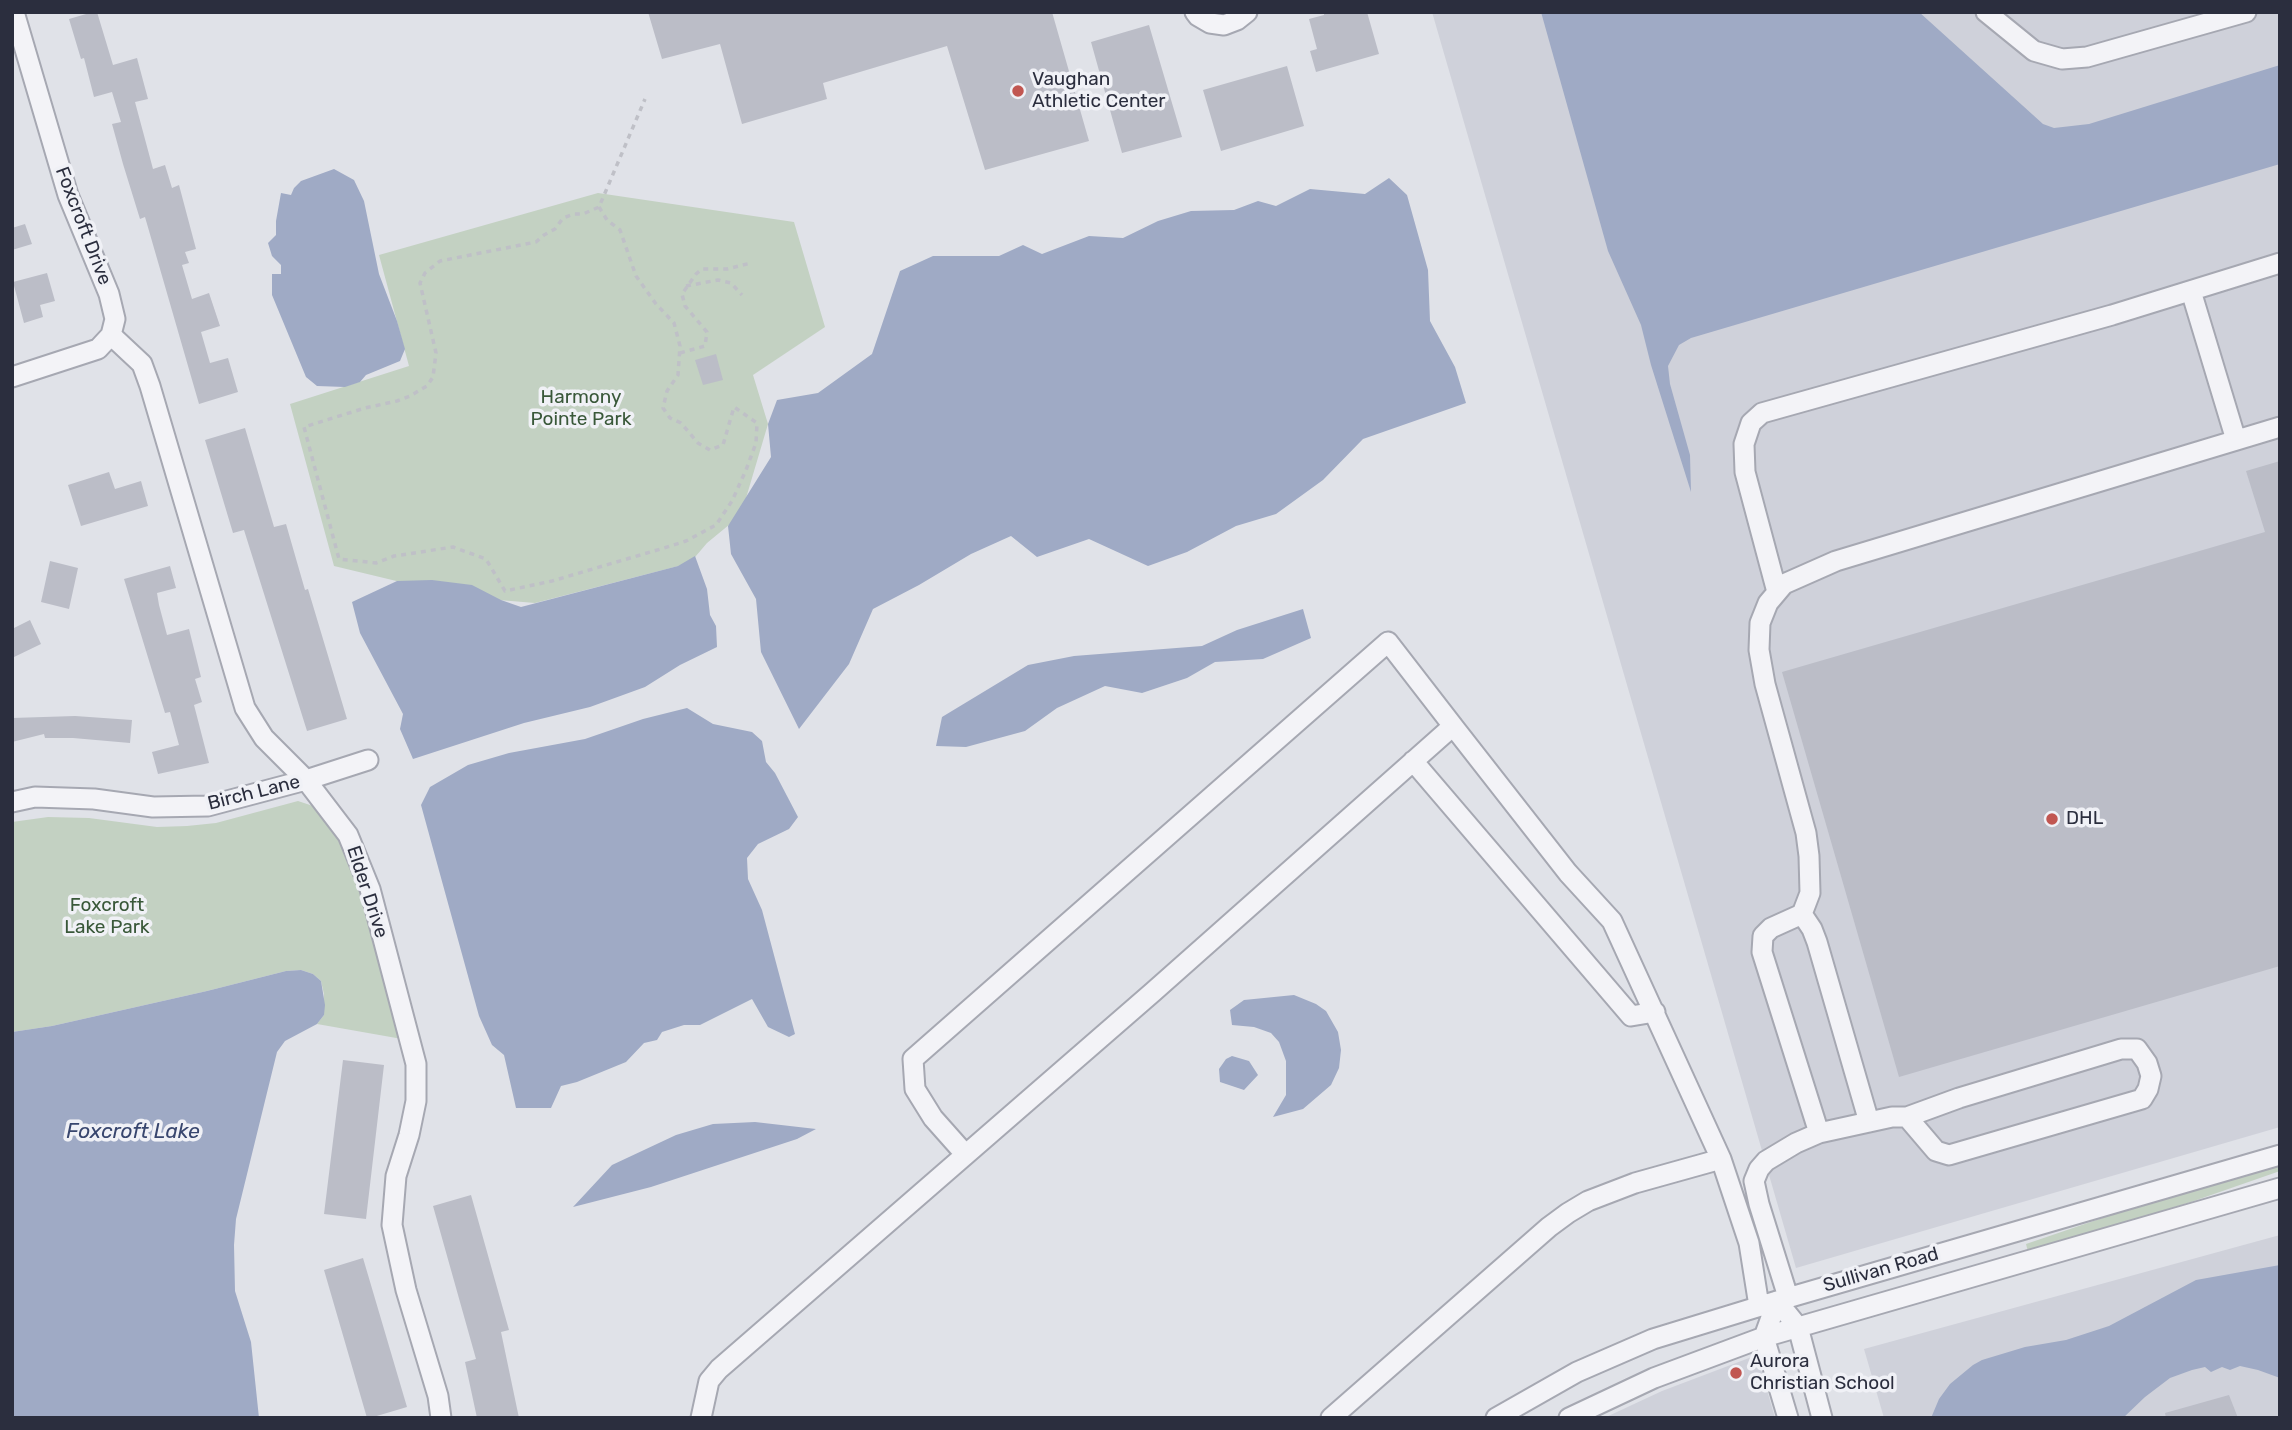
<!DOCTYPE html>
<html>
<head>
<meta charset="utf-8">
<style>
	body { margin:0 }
	#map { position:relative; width:2292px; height:1430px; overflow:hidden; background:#e0e2e8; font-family:Rubik,sans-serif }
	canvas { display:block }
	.frame { position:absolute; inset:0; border:14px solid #2b2e3e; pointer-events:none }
</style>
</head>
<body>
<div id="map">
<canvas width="2292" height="1430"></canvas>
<div class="frame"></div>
</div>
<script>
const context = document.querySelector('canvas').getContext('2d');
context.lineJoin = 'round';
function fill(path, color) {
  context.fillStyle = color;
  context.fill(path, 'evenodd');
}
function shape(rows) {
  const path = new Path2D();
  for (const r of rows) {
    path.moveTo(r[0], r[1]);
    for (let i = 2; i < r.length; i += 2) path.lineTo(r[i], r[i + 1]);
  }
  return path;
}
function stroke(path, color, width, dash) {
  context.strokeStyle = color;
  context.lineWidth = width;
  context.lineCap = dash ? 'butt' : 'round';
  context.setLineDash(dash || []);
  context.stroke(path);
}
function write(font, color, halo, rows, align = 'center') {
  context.font = font + ' Rubik,sans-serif';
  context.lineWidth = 7;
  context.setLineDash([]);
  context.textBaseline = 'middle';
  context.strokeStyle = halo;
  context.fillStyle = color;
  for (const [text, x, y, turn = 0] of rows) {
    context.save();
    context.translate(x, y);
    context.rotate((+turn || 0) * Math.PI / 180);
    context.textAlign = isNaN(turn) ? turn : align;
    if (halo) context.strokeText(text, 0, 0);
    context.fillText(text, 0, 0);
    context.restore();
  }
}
fill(shape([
	[1432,12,2280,12,2280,1127,1796,1268],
	[2280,1235,2280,1418,1884,1418,1864,1349],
	[1757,1355,1775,1418,1604,1418,1662,1391]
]), '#cfd1da');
fill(shape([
	[598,193,794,222,825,327,753,375,768,424,741,515,707,543,690,563,535,603,463,597,334,566,290,404,409,366,379,255],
	[298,801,313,806,322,813,349,855,402,1039,317,1024,324,1015,324,994,321,981,313,974,301,970,286,971,207,991,52,1026,12,1032,12,822,48,817,89,818,157,827,187,826,216,823],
	[2280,1163,2280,1171,2191,1202,2028,1252,2026,1244,2164,1197]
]), '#c3d1c2');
fill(shape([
	[1541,12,1919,12,2043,124,2054,128,2089,124,2280,65,2280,164,1691,338,1679,345,1668,366,1670,384,1690,455,1691,492,1651,365,1641,325,1608,251],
	[334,169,354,180,364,201,379,274,397,321,405,349,400,361,366,375,360,382,345,387,317,386,306,377,272,295,272,274,281,274,281,265,272,256,268,243,276,235,276,221,281,193,291,195,294,188,301,181],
	[1389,178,1407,195,1428,270,1430,321,1455,367,1466,403,1363,439,1323,480,1276,514,1236,526,1187,552,1148,566,1089,539,1037,557,1011,536,971,554,919,585,873,609,849,664,799,729,761,652,756,599,731,554,728,526,771,457,768,424,777,400,818,393,872,354,900,271,933,256,999,256,1023,245,1042,254,1089,236,1123,238,1158,221,1191,211,1234,210,1258,201,1276,206,1310,189,1365,194],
	[695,556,707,589,710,615,716,626,717,647,680,665,645,687,590,707,524,723,413,759,400,729,403,714,360,633,352,602,397,581,432,580,472,585,501,600,521,607,678,566],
	[1303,609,1311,638,1263,659,1215,662,1187,678,1142,693,1105,686,1057,708,1025,731,966,747,936,746,942,717,1028,665,1074,656,1202,646,1237,630],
	[687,708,713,724,752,732,762,741,766,762,775,773,798,817,789,829,758,844,747,858,748,879,762,910,795,1034,789,1037,768,1027,752,999,700,1025,684,1025,662,1032,657,1040,644,1043,626,1062,577,1082,561,1086,551,1108,516,1108,504,1055,492,1045,479,1016,421,805,430,787,468,765,509,753,585,739,643,719],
	[301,970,313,974,321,981,325,1005,324,1015,317,1024,285,1041,277,1052,236,1219,234,1245,235,1291,251,1342,259,1418,12,1418,12,1032,52,1026,207,991,286,971],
	[1294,995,1316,1004,1326,1011,1338,1032,1341,1050,1339,1068,1331,1085,1303,1109,1273,1117,1286,1095,1286,1061,1279,1042,1271,1033,1254,1027,1232,1025,1230,1010,1244,1000],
	[1232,1056,1249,1061,1258,1075,1244,1090,1220,1082,1219,1069,1226,1059],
	[755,1122,816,1129,797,1139,651,1187,573,1207,612,1165,676,1135,713,1124],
	[2280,1265,2280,1378,2258,1370,2240,1366,2230,1370,2222,1367,2211,1372,2205,1367,2192,1370,2170,1378,2145,1397,2123,1418,1931,1418,1939,1399,1950,1384,1973,1365,1982,1360,2025,1347,2066,1340,2109,1326,2196,1280]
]), '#9faac5');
fill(shape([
	[93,12,97,12,113,65,137,58,148,99,135,102,153,169,165,165,172,188,179,185,196,249,185,252,189,263,182,265,192,299,209,293,220,326,201,332,210,363,228,358,238,392,199,404,145,217,140,219,123,164,112,124,121,122,112,92,94,97,84,58,81,59,69,19],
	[648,12,1052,12,1089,141,985,170,947,46,823,83,827,99,742,124,720,44,662,59],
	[1324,12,1367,12,1379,54,1316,72,1310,51,1317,49,1309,19,1324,15],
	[1149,25,1182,137,1122,153,1091,42],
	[1287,66,1304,126,1221,151,1203,90],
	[25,224,32,244,12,250,12,228],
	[47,273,55,301,40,305,43,317,24,323,13,282],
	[716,354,723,380,703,385,695,360],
	[245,428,274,527,286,524,305,590,308,589,347,719,307,731,244,530,233,533,205,440],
	[2280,461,2280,966,1899,1077,1782,672,2265,532,2246,471],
	[109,472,115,489,141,481,148,506,81,526,68,485],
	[50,561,78,568,69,609,41,602],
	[170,566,176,588,157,593,159,605,167,635,189,629,201,677,195,679,202,702,194,705,209,763,158,774,152,752,179,745,170,712,165,713,124,579],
	[30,620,41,644,12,658,12,629],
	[75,716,132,720,130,743,73,738,45,738,44,734,12,742,12,718],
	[343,1060,384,1065,366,1219,324,1214],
	[471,1195,509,1330,501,1332,519,1418,477,1418,465,1362,476,1359,433,1206],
	[363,1258,407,1407,370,1418,367,1418,324,1270],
	[2229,1395,2238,1418,2166,1418,2165,1413]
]), '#bbbdc7');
const minor = shape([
	[1195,12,1198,16,1210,23,1224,25,1237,20,1247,12],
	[1986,12,2034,51,2062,59,2087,57,2246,12],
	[2191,291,2236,440],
	[111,335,142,364,150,386,245,708,264,738,306,780,348,835,370,889,416,1064,416,1101,409,1135,396,1176,392,1225,406,1290,438,1396,441,1418],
	[12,377,98,349,111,335,115,319,109,294,68,195,14,12],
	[1777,592,1745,472,1744,444,1751,423,1762,413,2112,315,2280,263],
	[1413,761,1631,1016,1655,1012],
	[12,802,35,797,94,799,153,807,208,806,306,780,368,760],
	[1802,914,1812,929,1817,942,1869,1122],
	[1819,1133,1892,1117,1907,1117,1936,1151,1949,1155,2142,1099,2148,1089,2151,1076,2147,1063,2137,1049,2121,1049,1959,1098,1907,1117],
	[965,1154,933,1118,915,1089,913,1059,1388,642,1453,726],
	[1788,1297,1759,1204,1754,1181,1759,1169,1766,1161,1796,1143,1819,1133,1762,952,1763,936,1771,928,1802,914,1810,893,1809,856,1806,833,1765,684,1759,650,1760,623,1768,603,1784,584,1836,561,2280,427],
	[1777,1301,1798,1327,1822,1418],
	[1777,1301,1764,1337,1788,1418],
	[701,1418,709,1381,719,1369,1153,992,1453,726,1568,873,1612,921,1721,1159,1749,1243,1759,1306],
	[1331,1418,1549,1227,1568,1213,1588,1201,1635,1183,1721,1159],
	[1496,1418,1577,1372,1653,1339,1777,1301,2280,1155],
	[1569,1418,1654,1378,1764,1337,2280,1188]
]);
stroke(minor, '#a6a8b2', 23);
stroke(shape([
	[599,207,607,220,620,230,636,276,656,304,674,323,680,346,678,375,667,391,663,408,670,418,681,423,698,443,710,450,723,445,734,407,757,423,756,443,746,470,732,501,716,525,686,541,664,548,552,581,505,591,486,559,453,547,394,556,376,563,339,559,304,427,365,408,397,401,410,396,427,386,433,377,436,353,420,283,425,273,440,261,536,242,544,235,555,229,563,218,574,214,583,214,599,207,645,99],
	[686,286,718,280,731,283,742,295],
	[680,353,705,346,707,332,685,306,682,294,696,274,702,269,727,269,751,263]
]), '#bfc0c7', 3.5, [5, 5]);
stroke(minor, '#f3f3f7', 19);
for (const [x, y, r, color] of [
	[1018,91,7,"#c15651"],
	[2052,819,7,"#c15651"],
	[1736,1373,7,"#c15651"]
]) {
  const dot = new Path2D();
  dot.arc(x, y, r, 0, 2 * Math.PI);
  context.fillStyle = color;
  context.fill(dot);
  stroke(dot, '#f0f1f6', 2.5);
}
write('19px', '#2b2e3e', '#f0f1f6', [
	["Vaughan",1032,80],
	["Athletic Center",1032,102],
	["DHL",2066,819],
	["Aurora",1750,1362],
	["Christian School",1750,1384]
], 'left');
write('19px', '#2b2e3e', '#f0f1f6', [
	["Foxcroft Drive",83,226,69],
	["Birch Lane",254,793,-14],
	["Elder Drive",367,892,72],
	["Sullivan Road",1881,1270,-16]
]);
write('19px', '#395839', '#f0f1f6', [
	["Harmony",581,398],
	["Pointe Park",581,420],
	["Foxcroft",107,906],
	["Lake Park",107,928]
]);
write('italic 21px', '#38466e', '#f0f1f6', [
	["Foxcroft Lake",133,1132]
]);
</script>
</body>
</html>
